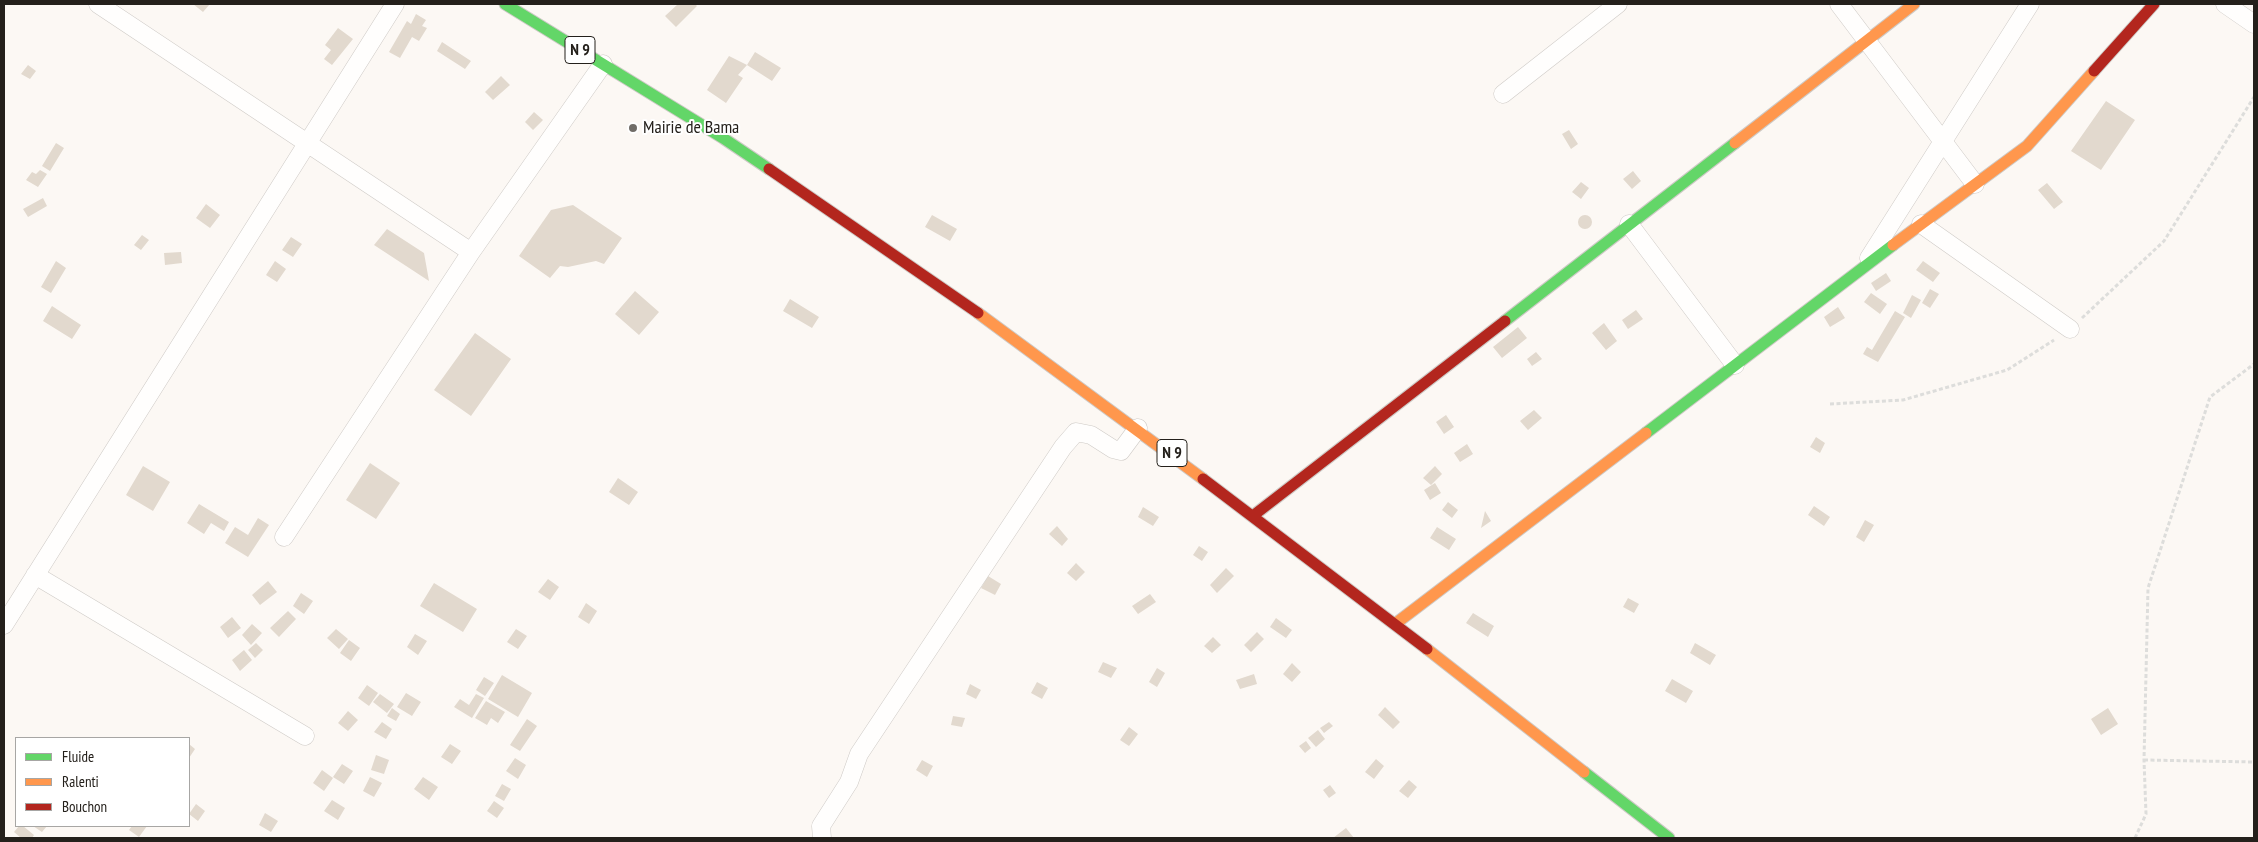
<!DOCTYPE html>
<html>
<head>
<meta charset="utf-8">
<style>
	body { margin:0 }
	#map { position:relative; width:2258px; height:842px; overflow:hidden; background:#fcf8f4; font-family:"PT Sans Narrow",sans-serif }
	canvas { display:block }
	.frame { position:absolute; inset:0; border:5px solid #24201b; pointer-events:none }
	.legend { position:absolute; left:15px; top:737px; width:175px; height:90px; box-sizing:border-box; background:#fff; border:1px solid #a7a6a4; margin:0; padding:6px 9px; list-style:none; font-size:15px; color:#24201b }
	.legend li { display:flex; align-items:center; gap:10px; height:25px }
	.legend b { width:25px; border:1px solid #a7a6a4 }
</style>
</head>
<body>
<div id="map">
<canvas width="2258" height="842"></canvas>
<div class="frame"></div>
<ul class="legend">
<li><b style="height:6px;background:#63d668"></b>Fluide</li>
<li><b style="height:6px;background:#ff974d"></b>Ralenti</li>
<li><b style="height:6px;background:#b3261e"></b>Bouchon</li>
</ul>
</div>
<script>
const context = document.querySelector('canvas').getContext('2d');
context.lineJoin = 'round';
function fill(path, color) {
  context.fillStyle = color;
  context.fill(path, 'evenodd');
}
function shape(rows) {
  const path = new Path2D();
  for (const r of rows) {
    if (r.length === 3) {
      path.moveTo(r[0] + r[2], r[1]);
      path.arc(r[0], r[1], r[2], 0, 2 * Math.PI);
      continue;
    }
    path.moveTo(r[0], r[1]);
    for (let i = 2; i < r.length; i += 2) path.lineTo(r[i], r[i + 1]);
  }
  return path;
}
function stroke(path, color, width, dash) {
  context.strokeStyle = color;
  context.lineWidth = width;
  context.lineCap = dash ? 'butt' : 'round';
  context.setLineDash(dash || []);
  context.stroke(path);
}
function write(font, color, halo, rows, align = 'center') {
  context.font = font + ' "PT Sans Narrow",sans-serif';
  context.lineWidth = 4;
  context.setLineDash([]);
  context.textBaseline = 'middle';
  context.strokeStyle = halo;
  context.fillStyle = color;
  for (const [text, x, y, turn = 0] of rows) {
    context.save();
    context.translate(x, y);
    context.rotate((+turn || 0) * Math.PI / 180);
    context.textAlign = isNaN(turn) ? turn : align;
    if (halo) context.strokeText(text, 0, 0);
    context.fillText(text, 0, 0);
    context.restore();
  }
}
fill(shape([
	[193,4,210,4,203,12],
	[678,4,695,4,697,6,676,27,665,16],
	[416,14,426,20,422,26,427,28,419,41,412,37,400,58,389,52,407,21,411,24],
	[338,28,353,39,332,65,324,59,331,50,325,45],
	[442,42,471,61,465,69,437,51],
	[755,52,781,68,772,81,747,65],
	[729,56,747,65,738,75,743,78,726,103,707,90],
	[28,65,36,71,30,79,21,74],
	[501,76,510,85,493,100,485,92],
	[2106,101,2135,120,2101,170,2071,151],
	[534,112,543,120,533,130,525,122],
	[1569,130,1578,144,1571,149,1562,134],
	[56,143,64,148,50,171,42,166],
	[40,170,47,174,38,187,26,180,32,172,36,174],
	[1633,171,1641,181,1632,189,1623,179],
	[1581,182,1589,188,1581,199,1572,192],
	[2047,183,2063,202,2054,209,2038,190],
	[43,198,47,206,28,217,23,209],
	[206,204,220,215,210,228,196,218],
	[573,205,622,238,604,264,596,261,568,267,560,266,550,278,519,256,551,210],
	[932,215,957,229,950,241,925,227],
	[1585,222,7],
	[387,229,424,253,429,281,374,245],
	[142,235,149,240,141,250,134,245],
	[291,237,302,244,293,257,282,250],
	[181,252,182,263,165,265,164,253],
	[56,261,66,268,51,293,41,287],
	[275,261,286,269,277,282,266,275],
	[1923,261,1940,273,1933,282,1916,270],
	[1886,273,1891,281,1876,291,1871,283],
	[1930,289,1939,294,1930,308,1922,303],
	[635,291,659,312,639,335,615,314],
	[1871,293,1887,304,1880,314,1864,302],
	[1912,295,1921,300,1911,318,1903,313],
	[790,299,819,317,812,328,783,311],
	[52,306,81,325,72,339,43,321],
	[1838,307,1845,318,1830,327,1824,317],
	[1636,310,1643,319,1628,329,1622,320],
	[1895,311,1905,317,1878,362,1863,354,1867,347,1872,350],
	[1604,323,1617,341,1606,350,1592,333],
	[1518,327,1527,338,1502,358,1493,347],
	[475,333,511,359,471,416,434,390],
	[1536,352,1542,359,1532,366,1527,359],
	[1534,410,1542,418,1528,430,1520,421],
	[1446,415,1454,427,1444,434,1436,422],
	[1816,437,1825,443,1820,453,1810,447],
	[1467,444,1473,454,1460,462,1454,453],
	[370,463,400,483,376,519,346,500],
	[143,466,170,482,153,511,126,495],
	[1435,466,1442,474,1431,485,1423,478],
	[618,478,638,492,629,505,609,492],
	[1435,483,1441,493,1430,500,1424,490],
	[1448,502,1458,510,1452,518,1442,510],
	[199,504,229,522,224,531,211,523,204,534,187,523],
	[1814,506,1830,517,1824,526,1808,515],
	[1143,507,1159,517,1153,526,1138,517],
	[1485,511,1491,521,1481,528],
	[258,518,269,525,248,557,225,543,235,527,248,535],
	[1865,520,1874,525,1864,542,1856,537],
	[1057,526,1068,539,1062,546,1049,534],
	[1437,527,1456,539,1449,550,1430,538],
	[1199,546,1208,552,1202,561,1193,555],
	[1076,563,1085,572,1076,581,1067,573],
	[1226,568,1234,576,1217,593,1210,585],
	[988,576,1001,584,995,595,981,588],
	[548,579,559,587,550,600,538,592],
	[268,581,277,592,260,605,252,595],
	[434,583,477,609,463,632,420,606],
	[301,593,313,601,304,614,293,606],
	[1150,594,1156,602,1138,614,1132,606],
	[1628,598,1639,604,1634,613,1623,607],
	[586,603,597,611,589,624,578,617],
	[288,611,296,619,279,637,270,628],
	[1473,613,1494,626,1488,637,1466,623],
	[232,617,241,628,228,638,220,627],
	[1276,618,1292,630,1286,638,1270,627],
	[252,624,262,633,251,645,242,635],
	[336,629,348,639,339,649,327,638],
	[516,629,527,636,518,649,507,642],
	[1257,632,1264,639,1251,652,1244,645],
	[415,634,427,641,418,655,407,647],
	[1213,637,1221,645,1212,653,1204,646],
	[349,640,360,648,351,661,340,653],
	[256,643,263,650,255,658,248,650],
	[1695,643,1716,655,1710,665,1690,653],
	[244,650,252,660,240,671,232,660],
	[1103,662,1117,668,1111,678,1098,672],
	[1292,663,1301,672,1292,682,1283,674],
	[1157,668,1165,673,1157,687,1149,682],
	[1254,674,1257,684,1240,689,1236,680],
	[502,675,532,693,518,717,488,699],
	[484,677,494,683,485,696,476,690],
	[1672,679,1693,691,1686,703,1665,691],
	[1037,682,1048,688,1042,699,1031,693],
	[970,684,981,690,976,699,966,694],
	[367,685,378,693,369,706,358,698],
	[406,693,421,702,412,716,397,707],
	[380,694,394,704,387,713,373,702],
	[476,694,484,698,472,718,454,707,460,699,469,705],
	[486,701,505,712,498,723,491,718,487,725,475,718],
	[1385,707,1400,722,1393,729,1378,715],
	[392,708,400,714,396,721,387,716],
	[2108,708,2118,724,2101,735,2091,719],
	[348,711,358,720,348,731,338,723],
	[953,716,965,718,962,727,951,725],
	[527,719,537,726,520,751,510,745],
	[382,722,392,729,386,739,374,732],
	[1329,722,1333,726,1324,733,1320,728],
	[1129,727,1138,734,1129,746,1120,740],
	[1318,730,1325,739,1316,747,1308,738],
	[1306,741,1311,748,1305,753,1299,746],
	[189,744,195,749,189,758],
	[450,744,461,751,452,764,441,757],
	[376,755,389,760,384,774,371,770],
	[515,758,526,765,518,779,506,771],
	[1376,759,1384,766,1374,779,1365,772],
	[922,760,933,766,927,777,916,770],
	[342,764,353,771,344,784,333,777],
	[322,770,333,778,324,791,313,783],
	[370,777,382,783,374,797,363,791],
	[423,777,438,787,429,800,414,789],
	[1409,780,1417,787,1408,798,1399,791],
	[502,784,511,789,504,801,495,796],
	[1330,785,1336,793,1329,798,1323,790],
	[332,800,345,808,338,820,324,811],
	[494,801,504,808,497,818,487,811],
	[196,804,205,811,198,821,189,814],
	[265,813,278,821,271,832,259,825],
	[19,826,23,826,34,835,32,838,21,838,14,832],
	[33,826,47,826,42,832],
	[132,826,147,826,139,837,129,830],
	[1346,828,1354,838,1333,838]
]), '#e2d9ce');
const street = shape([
	[98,4,471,252],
	[1839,4,1975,184],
	[2225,4,2254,24],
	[1503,94,1618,4],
	[1629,224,1735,365],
	[1921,224,2070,329],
	[1869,258,2030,4],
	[284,537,471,252,603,64],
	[35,575,305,736],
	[4,625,395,4],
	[822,838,821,826,849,782,859,754,1063,447,1076,432,1091,435,1113,449,1121,451,1138,428]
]);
const fast = shape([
	[505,4,723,138,769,169],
	[1505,321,1735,143],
	[1646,433,1893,245],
	[1584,772,1669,838]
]);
const slow = shape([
	[1735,143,1914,4],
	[1893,245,2027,146,2094,71],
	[978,313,1203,479],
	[1395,624,1646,433],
	[1427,649,1584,772]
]);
const jam = shape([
	[2094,71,2154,4],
	[769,169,978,313],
	[1203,479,1427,649],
	[1254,515,1505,321]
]);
stroke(street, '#cecac6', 19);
stroke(fast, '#cecac6', 13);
stroke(slow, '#cecac6', 13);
stroke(jam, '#cecac6', 13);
stroke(shape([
	[2082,318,2164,241,2254,97],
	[1830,404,1903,400,2007,370,2054,340],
	[2144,760,2254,762],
	[2135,838,2146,814,2144,760,2148,588,2210,397,2254,364]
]), '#dddddb', 3, [4, 2.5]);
stroke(street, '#fffefd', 18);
stroke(fast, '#63d668', 11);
stroke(slow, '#ff974d', 11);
stroke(jam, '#b3261e', 11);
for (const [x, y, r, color] of [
	[633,128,5,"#706c67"]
]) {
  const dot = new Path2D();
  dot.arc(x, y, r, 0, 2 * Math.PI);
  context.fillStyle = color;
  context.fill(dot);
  stroke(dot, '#fff', 2);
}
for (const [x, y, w] of [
	[580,50,30],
	[1172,453,30]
]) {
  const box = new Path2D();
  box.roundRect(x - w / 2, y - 13.5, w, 27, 4);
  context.fillStyle = '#fff';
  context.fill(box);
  stroke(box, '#24201b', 1);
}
write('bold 16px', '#24201b', null, [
	["N 9",580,50],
	["N 9",1172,453]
]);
write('18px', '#24201b', '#fff', [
	["Mairie de Bama",643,128]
], 'left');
</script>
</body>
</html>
